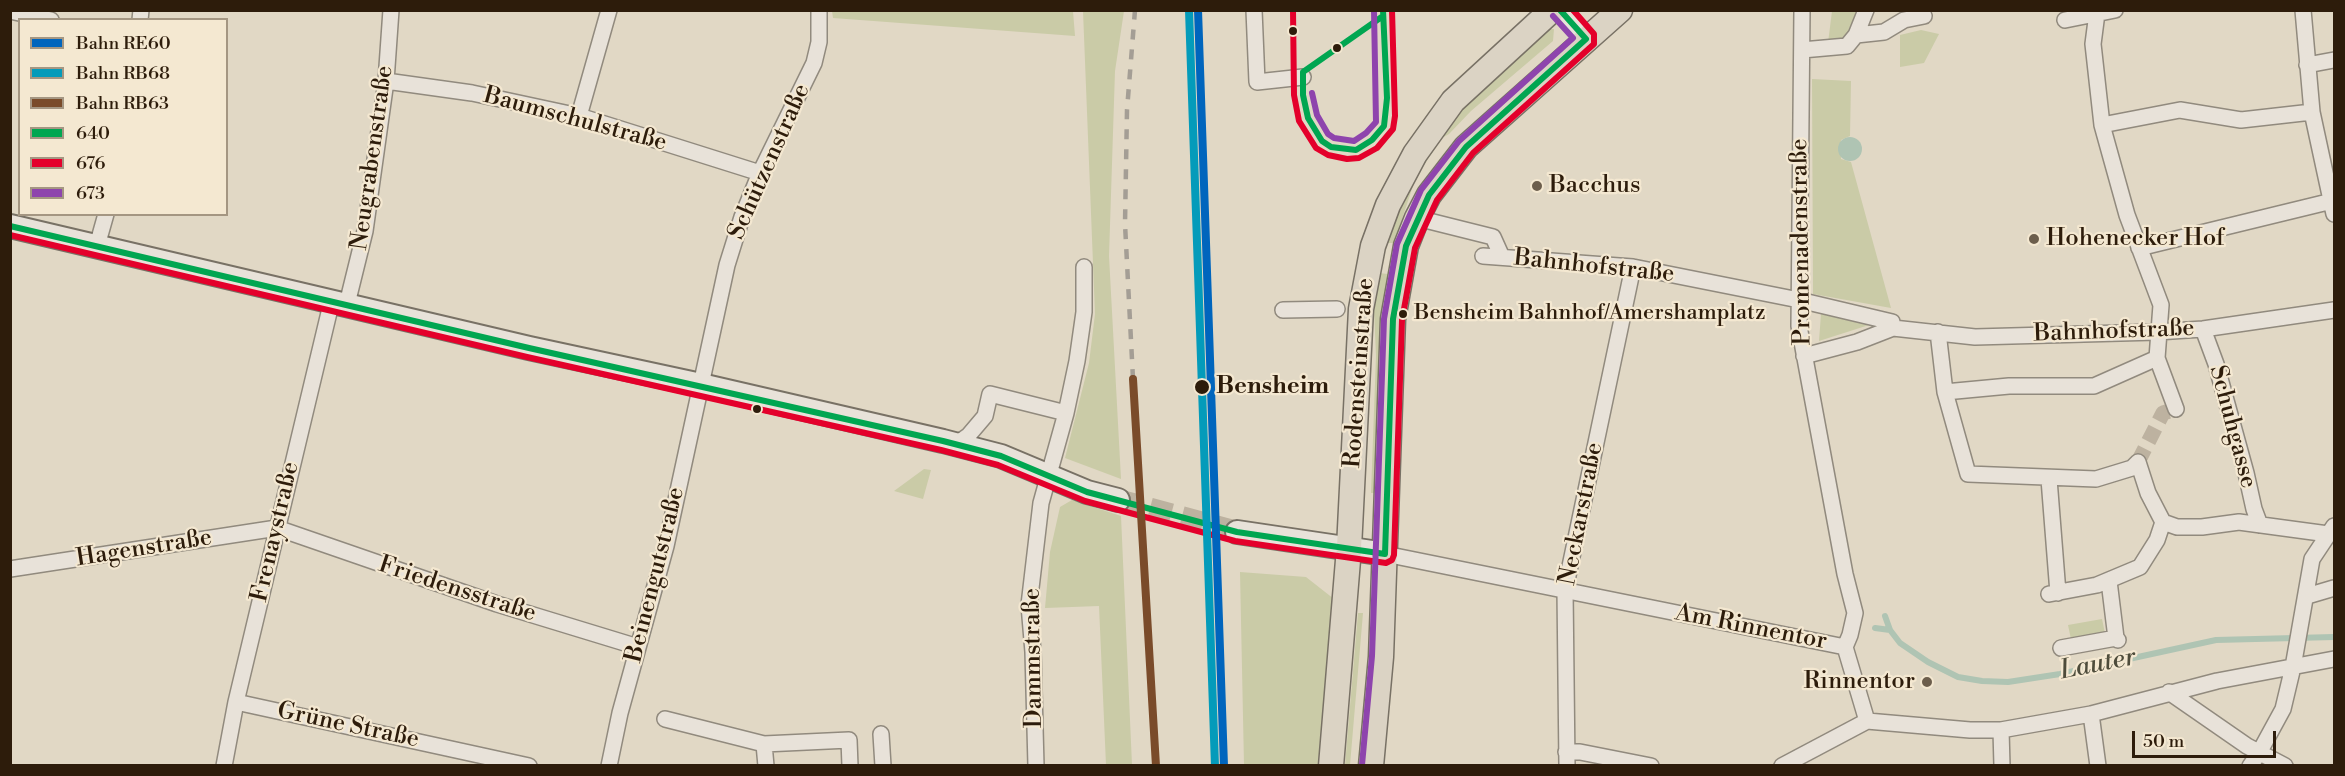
<!DOCTYPE html>
<html>
<head>
<meta charset="utf-8">
<style>
	body { margin:0 }
	#map { position:relative; width:2345px; height:776px; overflow:hidden; background:#e1d8c5; font-family:"Libre Bodoni",serif }
	canvas { display:block }
	.frame { position:absolute; inset:0; border:12px solid #2d1c0b; pointer-events:none }
	.legend { position:absolute; left:18px; top:18px; width:210px; height:198px; box-sizing:border-box; background:#f4e8d1; border:2px solid #a49682; margin:0; padding:8px 10px; list-style:none; font-size:18px; color:#2d1c0b }
	.legend li { display:flex; align-items:center; gap:12px; height:30px }
	.legend b { width:30px; border:2px solid #a49682 }
	.scale { position:absolute; left:2132px; top:731px; width:144px; height:27px; box-sizing:border-box; border:3px solid #2d1c0b; border-top:0; padding-left:8px; font-size:18px; line-height:21px; white-space:nowrap; color:#2d1c0b; -webkit-text-stroke:4px #f4e8d1; paint-order:stroke }
</style>
</head>
<body>
<div id="map">
<canvas width="2345" height="776"></canvas>
<div class="frame"></div>
<ul class="legend">
<li><b style="height:8px;background:#0065bd"></b>Bahn RE60</li>
<li><b style="height:8px;background:#049bba"></b>Bahn RB68</li>
<li><b style="height:8px;background:#7a4b2a"></b>Bahn RB63</li>
<li><b style="height:8px;background:#00a651"></b>640</li>
<li><b style="height:8px;background:#e4002b"></b>676</li>
<li><b style="height:8px;background:#8e44ad"></b>673</li>
</ul>
<div class="scale">50 m</div>
</div>
<script>
const context = document.querySelector('canvas').getContext('2d');
context.lineJoin = 'round';
function fill(path, color) {
  context.fillStyle = color;
  context.fill(path, 'evenodd');
}
function shape(rows) {
  const path = new Path2D();
  for (const r of rows) {
    if (r.length === 3) {
      path.moveTo(r[0] + r[2], r[1]);
      path.arc(r[0], r[1], r[2], 0, 2 * Math.PI);
      continue;
    }
    path.moveTo(r[0], r[1]);
    for (let i = 2; i < r.length; i += 2) path.lineTo(r[i], r[i + 1]);
  }
  return path;
}
function stroke(path, color, width, dash) {
  context.strokeStyle = color;
  context.lineWidth = width;
  context.lineCap = dash ? 'butt' : 'round';
  context.setLineDash(dash || []);
  context.stroke(path);
}
function write(font, color, halo, rows, align = 'center') {
  context.font = font + ' "Libre Bodoni",serif';
  context.lineWidth = 4.5;
  context.setLineDash([]);
  context.textBaseline = 'middle';
  context.strokeStyle = halo;
  context.fillStyle = color;
  for (const [text, x, y, turn = 0] of rows) {
    context.save();
    context.translate(x, y);
    context.rotate((+turn || 0) * Math.PI / 180);
    context.textAlign = isNaN(turn) ? turn : align;
    if (halo) context.strokeText(text, 0, 0);
    context.fillText(text, 0, 0);
    context.restore();
  }
}
fill(shape([
	[832,11,1073,11,1075,36,833,18],
	[1083,11,1124,11,1115,71,1109,256,1121,479,1065,458,1089,363,1095,314],
	[1832,11,1857,11,1856,19,1844,40,1828,43],
	[1548,29,1554,29,1553,41,1471,111,1449,134,1442,138,1416,177,1394,243,1386,243,1407,188,1452,118],
	[1921,30,1939,34,1924,63,1900,67,1900,35],
	[1812,79,1851,81,1850,136,1841,140,1841,159,1851,162,1891,308,1813,294],
	[1378,273,1388,274,1383,312,1377,493,1371,493,1376,356,1374,309],
	[1821,314,1869,325,1819,341],
	[924,469,931,470,923,499,894,491],
	[1072,500,1121,516,1132,765,1106,765,1099,606,1045,608,1050,552,1060,507],
	[1240,572,1306,577,1334,599,1323,765,1244,765],
	[1358,613,1363,613,1350,765,1345,765],
	[2102,619,2106,638,2072,644,2068,625]
]), '#cacba7');
fill(shape([
	[1850,149,12]
]), '#afc4b3');
stroke(shape([
	[1885,616,1890,630,1900,643,1928,662,1958,677,1982,681,2008,682,2060,674,2216,640,2334,637],
	[1875,628,1890,630]
]), '#afc4b3', 6);
stroke(shape([
	[2138,462,2163,413,2176,409]
]), '#bdb2a0', 15, [15, 8]);
stroke(shape([
	[1118,500,1237,532]
]), '#bdb2a0', 22, [22, 11]);
const street = shape([
	[1254,10,1257,82,1303,77],
	[1560,10,1586,39],
	[1802,10,1799,326,1845,574,1855,613,1850,635,1845,647],
	[2303,10,2312,112,2334,214],
	[10,11,51,20],
	[140,20,141,10],
	[2065,20,2115,10],
	[1856,35,1884,32,1904,20,1924,16],
	[1802,50,1847,46,1856,35,1866,10],
	[2307,65,2334,60],
	[386,81,472,93,579,116,760,173],
	[579,116,609,10],
	[2102,125,2180,110,2241,120,2312,112],
	[1417,218,1493,237,1502,257],
	[97,246,106,214],
	[2139,248,2332,201],
	[1483,256,1633,267,1799,300,1892,322,1893,328],
	[347,304,365,231,386,81,391,10],
	[1283,310,1337,309],
	[2203,329,2216,364,2246,473,2254,509,2260,525],
	[1938,332,1945,392,2009,386,2094,386,2157,358,2161,305,2127,215,2102,125,2093,44,2097,13],
	[1804,356,1857,342,1893,328,1975,337,2157,332,2203,329,2334,310],
	[2157,358,2176,409],
	[1945,392,1968,474,2096,479,2132,468,2138,462,2148,493,2163,522,2177,527,2202,527,2239,522,2328,534],
	[955,445,968,436,985,416,990,394,1066,413],
	[2049,479,2058,593],
	[1385,554,1845,647],
	[10,569,277,528,497,604,638,647],
	[2109,581,2116,638],
	[2049,594,2097,585,2140,567,2157,540,2163,522],
	[2307,596,2334,588],
	[1845,647,1867,721,1970,730,2001,730,2091,714,2217,681,2334,659],
	[2061,648,2116,638,2118,640],
	[2169,692,2247,746,2285,766],
	[236,702,529,766],
	[2091,714,2098,766],
	[665,719,764,744,849,740,850,766],
	[2001,730,2002,766],
	[881,734,883,766],
	[764,744,766,766],
	[1566,752,1580,752,1651,766],
	[224,766,236,702,332,300],
	[609,766,620,713,666,546,727,265,742,217,760,173,814,63,819,42,819,10],
	[1036,766,1033,652,1029,605,1041,503,1066,413,1077,361,1084,312,1084,267],
	[1567,766,1565,590,1633,267],
	[1782,766,1867,721],
	[2250,766,2259,753,2283,709,2293,667,2312,559,2334,526]
]);
const secondary = shape([
	[10,226,529,348,701,385,943,441,1001,456,1087,492,1118,500],
	[1237,532,1385,554]
]);
const primary = shape([
	[1331,766,1349,548,1361,309,1373,246,1388,205,1415,154,1453,101,1552,10],
	[1371,766,1381,657,1393,319,1406,246,1417,218,1429,195,1466,147,1620,10]
]);
stroke(street, '#918a7e', 18);
stroke(secondary, '#787165', 26);
stroke(primary, '#787165', 27);
stroke(street, '#e8e2d9', 15);
stroke(secondary, '#e8e2d9', 22);
stroke(primary, '#dbd3c4', 24);
stroke(shape([
	[1133,379,1125,224,1127,110,1135,10]
]), '#a49e95', 4.5, [10, 10]);
stroke(shape([
	[1383,16,1303,72,1303,95,1308,118,1322,141,1331,147,1356,150,1372,140,1384,126,1387,98,1383,10],
	[10,226,529,348,943,441,1001,456,1087,492,1237,532,1385,554,1393,319,1406,246,1429,195,1466,147,1586,39,1560,10]
]), '#00a651', 6);
stroke(shape([
	[1293,10,1294,95,1299,121,1316,148,1328,155,1347,159,1359,158,1377,148,1393,129,1395,116,1392,10],
	[10,235,527,357,941,450,998,465,1085,501,1235,541,1386,563,1392,560,1394,555,1402,320,1415,248,1437,200,1473,153,1594,44,1594,34,1573,10]
]), '#e4002b', 6);
stroke(shape([
	[1312,93,1317,115,1328,134,1334,138,1354,141,1366,133,1376,122,1374,10],
	[1362,765,1372,656,1384,319,1397,244,1421,190,1459,141,1573,38,1553,16]
]), '#8e44ad', 6);
stroke(shape([
	[1198,10,1224,766]
]), '#0065bd', 8);
stroke(shape([
	[1189,10,1215,766]
]), '#049bba', 8);
stroke(shape([
	[1133,379,1156,766]
]), '#7a4b2a', 8);
for (const [x, y, r, color] of [
	[1293,31,5,"#2d1c0b"],
	[1337,48,5,"#2d1c0b"],
	[1537,186,6,"#6c5e4c"],
	[2034,239,6,"#6c5e4c"],
	[1403,314,5,"#2d1c0b"],
	[1202,387,8,"#2d1c0b"],
	[757,409,5,"#2d1c0b"],
	[1927,682,6,"#6c5e4c"]
]) {
  const dot = new Path2D();
  dot.arc(x, y, r, 0, 2 * Math.PI);
  context.fillStyle = color;
  context.fill(dot);
  stroke(dot, '#f4e8d1', 2);
}
write('22px', '#2d1c0b', '#f4e8d1', [
	["Bensheim Bahnhof/Amershamplatz",1414,314]
], 'left');
write('24px', '#2d1c0b', '#f4e8d1', [
	["Baumschulstraße",575,120,15],
	["Neugrabenstraße",373,158,-82],
	["Schützenstraße",770,162,-66],
	["Promenadenstraße",1802,242,-91],
	["Bahnhofstraße",1594,267,6],
	["Bahnhofstraße",2114,332,-2],
	["Rodensteinstraße",1360,373,-86],
	["Schuhgasse",2232,427,75],
	["Neckarstraße",1582,514,-79],
	["Frenaystraße",276,532,-77],
	["Hagenstraße",144,549,-9],
	["Beinengutstraße",656,575,-76],
	["Friedensstraße",457,590,18],
	["Am Rinnentor",1751,628,11],
	["Dammstraße",1034,658,-91],
	["Grüne Straße",348,726,12]
]);
write('24px', '#2d1c0b', '#f4e8d1', [
	["Bacchus",1549,186],
	["Hohenecker Hof",2046,239],
	["Rinnentor",1915,682,"right"]
], 'left');
write('bold 24px', '#2d1c0b', '#f4e8d1', [
	["Bensheim",1216,387]
], 'left');
write('italic 26px', '#4e4c3b', '#f4e8d1', [
	["Lauter",2098,665,-11]
]);
</script>
</body>
</html>
